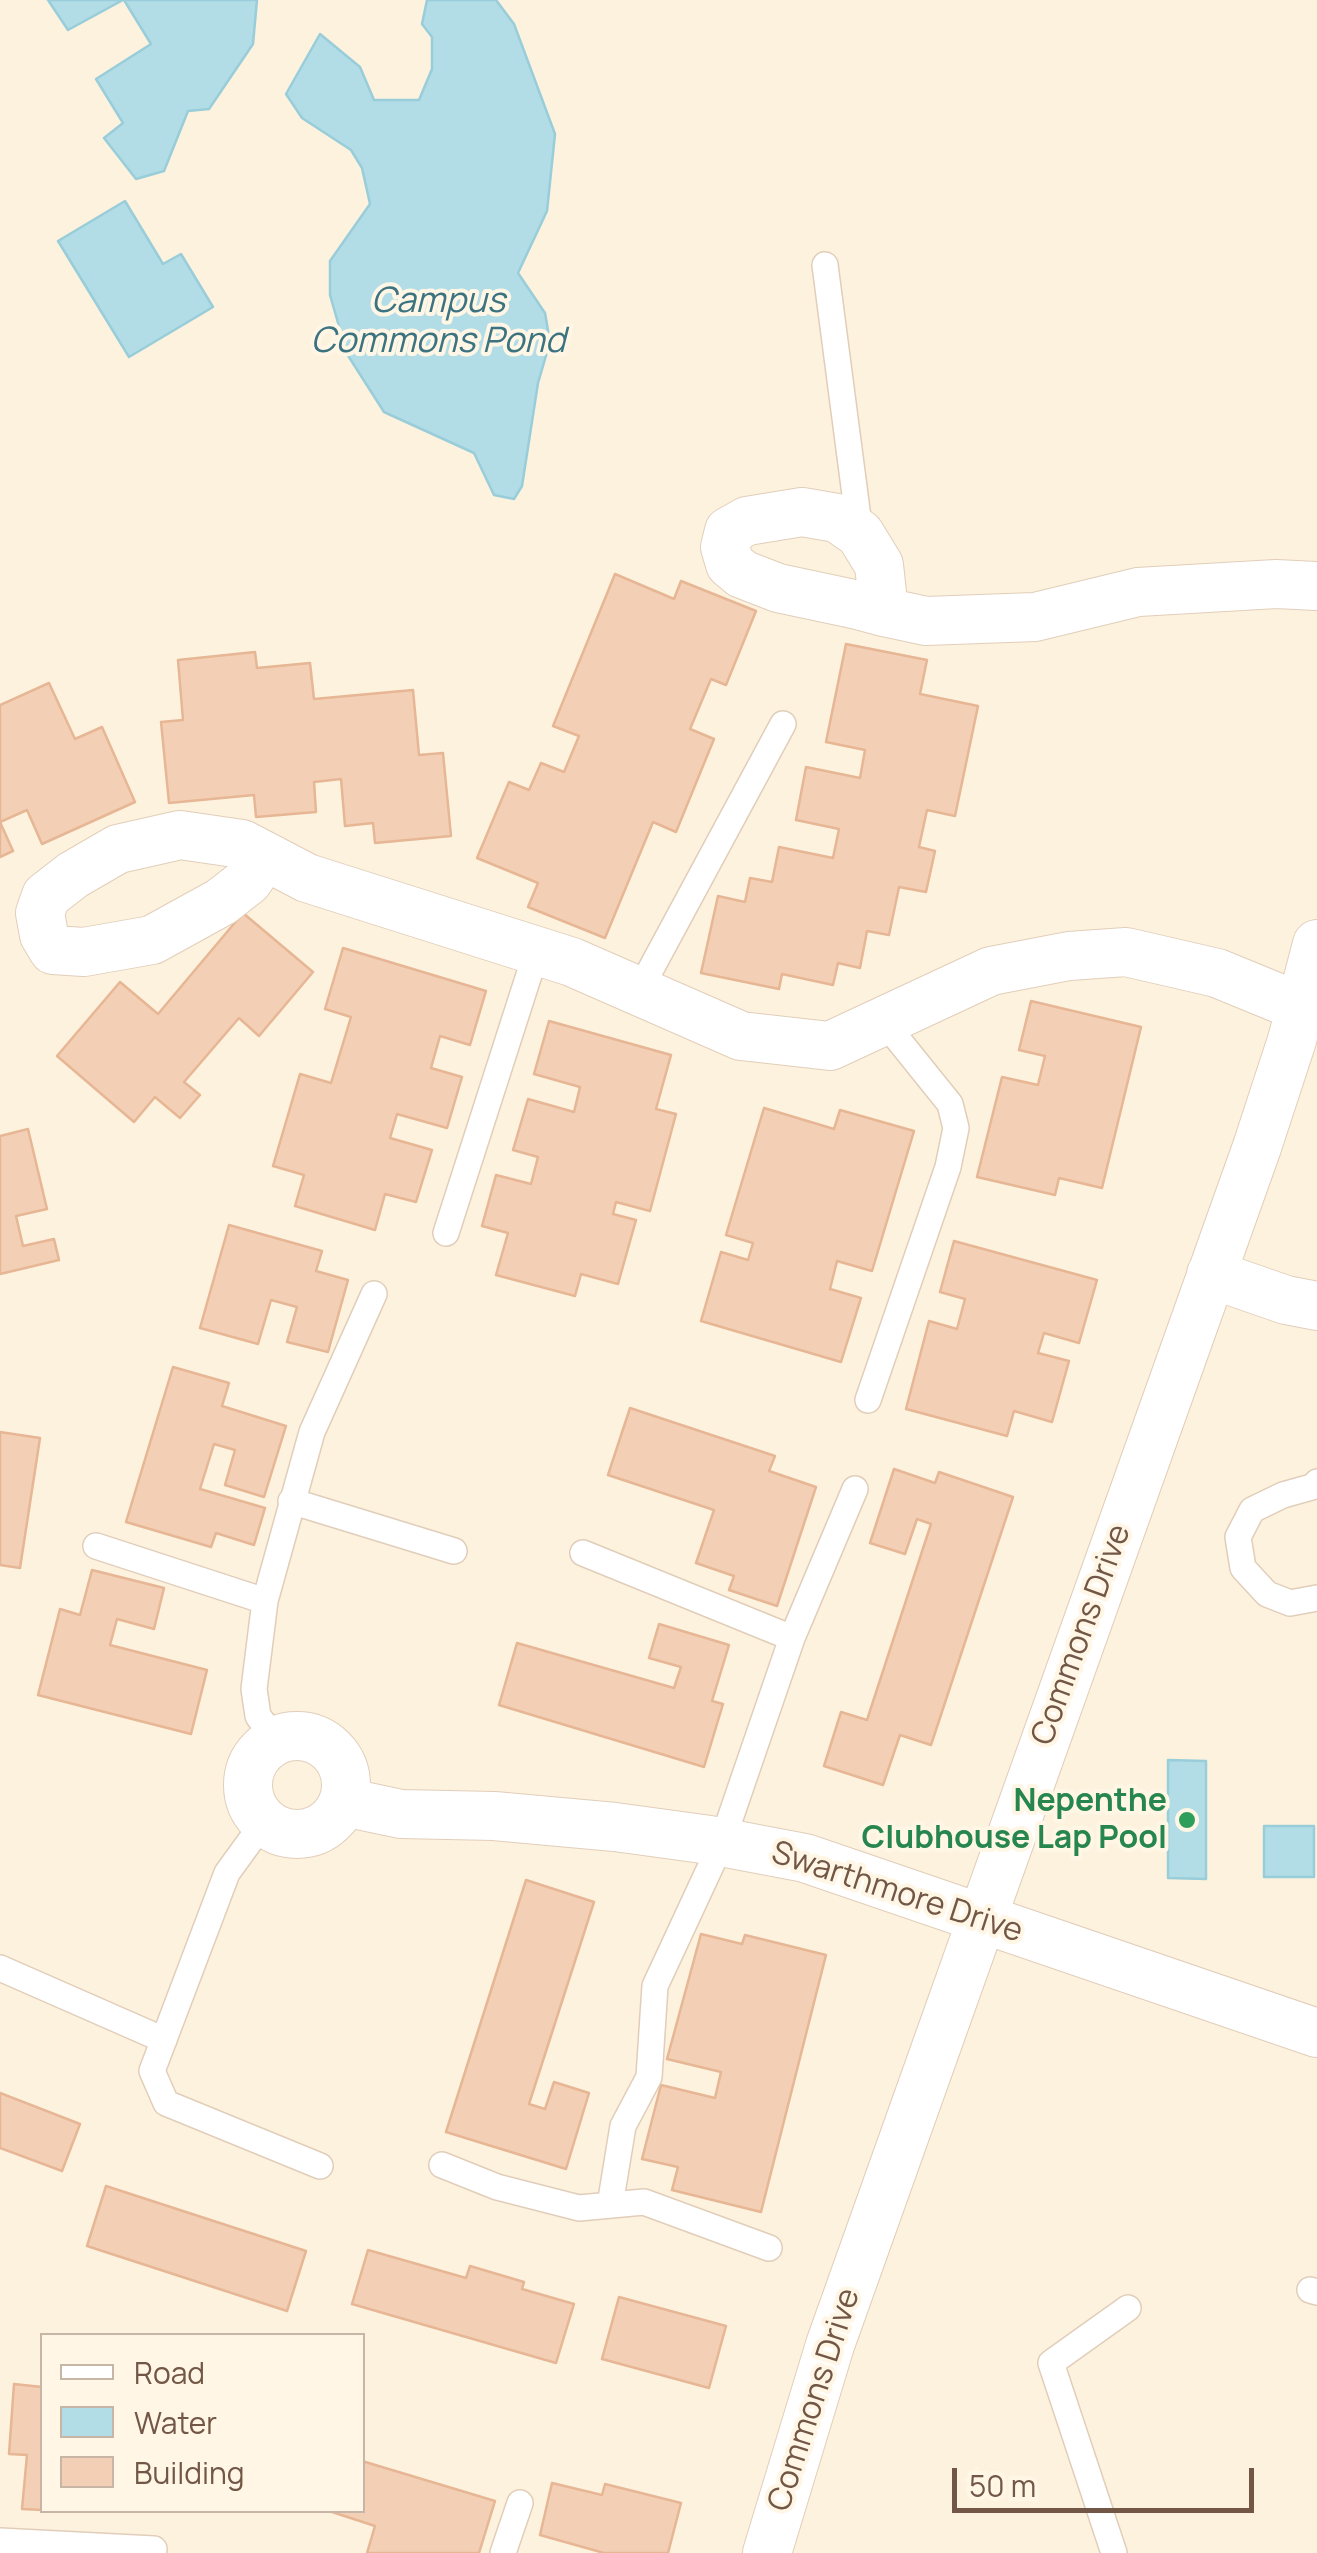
<!DOCTYPE html>
<html>
<head>
<meta charset="utf-8">
<style>
	body { margin:0 }
	#map { position:relative; width:1317px; height:2553px; overflow:hidden; background:#fdf2de; font-family:Manrope,sans-serif }
	canvas { display:block }
	.legend { position:absolute; left:40px; top:2333px; width:325px; height:180px; box-sizing:border-box; background:#fff6e5; border:2px solid #c7b6a5; margin:0; padding:12px 18px; list-style:none; font-size:30px; color:#735746 }
	.legend li { display:flex; align-items:center; gap:20px; height:50px }
	.legend b { width:50px; border:2px solid #c7b6a5 }
	.scale { position:absolute; left:952px; top:2468px; width:302px; height:45px; box-sizing:border-box; border:5px solid #735746; border-top:0; padding-left:12px; font-size:30px; line-height:35px; white-space:nowrap; color:#735746; -webkit-text-stroke:8px #fff6e5; paint-order:stroke }
</style>
</head>
<body>
<div id="map">
<canvas width="1317" height="2553"></canvas>
<ul class="legend">
<li><b style="height:12px;background:#fff"></b>Road</li>
<li><b style="height:28px;background:#b2dde6"></b>Water</li>
<li><b style="height:28px;background:#f3d0b5"></b>Building</li>
</ul>
<div class="scale">50 m</div>
</div>
<script>
const context = document.querySelector('canvas').getContext('2d');
context.lineJoin = 'round';
function fill(path, color) {
  context.fillStyle = color;
  context.fill(path, 'evenodd');
}
function shape(rows) {
  const path = new Path2D();
  for (const r of rows) {
    if (r.length === 3) {
      path.moveTo(r[0] + r[2], r[1]);
      path.arc(r[0], r[1], r[2], 0, 2 * Math.PI);
      continue;
    }
    path.moveTo(r[0], r[1]);
    for (let i = 2; i < r.length; i += 2) path.lineTo(r[i], r[i + 1]);
  }
  return path;
}
function stroke(path, color, width, dash) {
  context.strokeStyle = color;
  context.lineWidth = width;
  context.lineCap = dash ? 'butt' : 'round';
  context.setLineDash(dash || []);
  context.stroke(path);
}
function write(font, color, halo, rows, align = 'center') {
  context.font = font + ' Manrope,sans-serif';
  context.lineWidth = 8;
  context.setLineDash([]);
  context.textBaseline = 'middle';
  context.strokeStyle = halo;
  context.fillStyle = color;
  for (const [text, x, y, turn = 0] of rows) {
    context.save();
    context.translate(x, y);
    context.rotate((+turn || 0) * Math.PI / 180);
    context.textAlign = isNaN(turn) ? turn : align;
    if (halo) context.strokeText(text, 0, 0);
    context.fillText(text, 0, 0);
    context.restore();
  }
}
const water = shape([
	[48,0,123,0,68,30,48,0],
	[124,0,257,0,253,44,209,109,188,111,164,171,136,179,104,138,123,123,96,79,151,44,124,0],
	[427,0,496,0,514,24,555,134,547,211,518,273,545,313,550,342,538,383,522,486,514,499,494,495,474,453,384,412,347,354,330,295,330,261,370,204,362,168,351,150,302,118,286,94,320,34,360,67,374,100,419,100,432,69,432,37,422,24,427,0],
	[125,201,163,264,181,254,213,307,129,357,58,241,125,201],
	[1168,1760,1206,1761,1206,1879,1168,1878,1168,1760],
	[1264,1826,1314,1826,1314,1877,1264,1877,1264,1826]
]);
fill(water, '#b2dde6');
stroke(water, '#98cdd9', 2.5);
const building = shape([
	[615,574,674,599,681,581,756,611,726,685,711,679,690,729,714,739,676,832,653,822,605,938,528,907,538,883,477,858,509,782,529,790,541,763,564,772,579,736,553,726,615,574],
	[846,644,927,660,920,694,978,706,955,816,927,810,919,847,935,851,926,892,899,887,889,935,867,931,860,968,838,963,833,985,782,974,779,989,701,973,718,896,745,902,750,878,772,882,779,847,833,858,839,829,796,820,806,767,860,778,865,750,826,742,846,644],
	[255,652,257,668,310,663,314,699,413,690,419,755,443,753,451,836,375,843,373,823,345,826,341,779,314,782,316,812,256,817,254,795,169,803,161,722,183,720,178,660,255,652],
	[49,683,75,739,102,727,135,802,42,844,27,810,0,822,13,851,0,857,0,705,49,683],
	[243,913,313,972,259,1036,239,1018,184,1082,200,1095,180,1118,155,1097,134,1122,57,1056,120,982,158,1014,243,913],
	[343,948,486,991,470,1045,440,1036,431,1068,462,1077,447,1128,397,1114,390,1138,432,1150,416,1202,385,1194,375,1230,295,1206,304,1175,273,1166,300,1074,331,1083,351,1017,325,1009,343,948],
	[1031,1001,1141,1027,1102,1188,1059,1178,1055,1195,977,1177,1002,1077,1038,1085,1045,1056,1019,1050,1031,1001],
	[549,1021,671,1055,656,1109,676,1114,650,1211,616,1202,613,1214,636,1220,618,1284,581,1274,575,1296,496,1275,508,1233,482,1226,496,1175,531,1184,538,1157,513,1150,528,1099,574,1112,580,1087,534,1074,549,1021],
	[764,1108,834,1129,840,1110,914,1131,872,1271,837,1261,830,1289,861,1298,841,1362,701,1321,721,1252,748,1260,753,1243,726,1235,764,1108],
	[28,1129,47,1209,16,1216,23,1246,54,1239,59,1260,0,1274,0,1136,28,1129],
	[229,1225,322,1251,316,1271,348,1280,328,1352,287,1342,297,1307,271,1300,258,1344,200,1328,229,1225],
	[954,1241,1097,1280,1079,1343,1044,1333,1038,1353,1069,1361,1052,1422,1014,1411,1007,1436,906,1409,929,1321,957,1329,965,1299,940,1292,954,1241],
	[173,1367,229,1383,222,1406,286,1426,264,1497,225,1485,235,1450,214,1444,200,1489,265,1508,254,1545,216,1533,211,1547,126,1522,173,1367],
	[630,1408,775,1456,769,1471,816,1487,777,1606,729,1590,734,1576,696,1563,714,1510,608,1475,630,1408],
	[0,1432,40,1438,20,1568,0,1565,0,1432],
	[894,1469,935,1483,939,1472,1013,1497,931,1745,900,1735,883,1785,824,1766,841,1712,867,1720,931,1524,917,1519,905,1554,870,1543,894,1469],
	[92,1570,164,1588,154,1629,117,1619,110,1645,207,1670,191,1734,38,1695,60,1609,80,1615,92,1570],
	[659,1624,729,1645,712,1701,723,1704,704,1767,499,1705,517,1643,674,1688,681,1667,649,1658,659,1624],
	[526,1880,594,1902,529,2104,545,2109,554,2082,589,2093,566,2169,446,2132,526,1880],
	[701,1934,742,1944,745,1935,826,1955,761,2212,672,2190,678,2167,642,2159,661,2085,715,2098,721,2072,667,2059,701,1934],
	[0,2093,80,2124,62,2171,0,2148,0,2093],
	[106,2186,306,2251,287,2311,87,2246,106,2186],
	[368,2250,466,2278,470,2266,524,2282,522,2289,574,2304,556,2363,352,2304,368,2250],
	[619,2297,726,2326,709,2388,602,2359,619,2297],
	[14,2384,42,2387,42,2510,22,2509,27,2455,9,2454,14,2384],
	[362,2461,495,2501,479,2553,367,2553,375,2526,326,2510,362,2510,362,2461],
	[552,2483,602,2495,605,2484,681,2503,668,2553,604,2553,540,2535,552,2483]
]);
fill(building, '#f3d0b5');
stroke(building, '#e6b695', 2.5);
const lane = shape([
	[825,265,860,533],
	[639,991,783,724],
	[446,1233,537,950],
	[868,1400,948,1167,956,1128,950,1104,884,1022],
	[1317,1482,1315,1486,1283,1495,1252,1510,1238,1537,1243,1568,1267,1594,1290,1603,1317,1598],
	[291,1501,454,1551],
	[96,1546,265,1601],
	[583,1553,792,1638],
	[276,1740,258,1716,254,1689,265,1601,312,1432,374,1294],
	[264,1822,227,1873,152,2071,166,2103,320,2166],
	[0,1968,164,2040],
	[442,2165,497,2187,579,2208,644,2202,769,2248],
	[610,2205,623,2126,649,2077,655,1986,722,1842,792,1638,855,1489],
	[1310,2290,1317,2292],
	[0,2541,154,2549],
	[503,2553,520,2503],
	[1114,2553,1051,2363,1128,2308]
]);
const street = shape([
	[884,612,879,565,860,534,837,518,802,512,747,521,729,531,725,547,730,564,742,574,778,588,858,605,884,612,926,621,1035,617,1138,592,1276,584,1317,586],
	[265,856,248,881,221,902,152,940,84,952,53,950,44,935,40,913,46,896,73,875,118,849,180,835,242,844,307,878,572,962,741,1036,830,1046,991,971,1069,956,1126,952,1217,973,1300,1007],
	[1211,1274,1286,1300,1317,1306],
	[297,1785,49],
	[344,1802,401,1814,494,1816,615,1827,710,1840,805,1858,1317,2033],
	[767,2553,830,2345,1257,1147,1292,1040,1317,944]
]);
stroke(lane, '#e1ceba', 28);
stroke(street, '#e1ceba', 50);
stroke(lane, '#fff', 25);
stroke(street, '#fff', 48);
for (const [x, y, r, color] of [
	[1187,1820,10,"#2e9e5b"]
]) {
  const dot = new Path2D();
  dot.arc(x, y, r, 0, 2 * Math.PI);
  context.fillStyle = color;
  context.fill(dot);
  stroke(dot, '#fff6e5', 4);
}
write('32px', '#735746', '#fff6e5', [
	["Commons Drive",1082,1635,-70],
	["Swarthmore Drive",897,1893,18],
	["Commons Drive",815,2400,-72]
]);
write('bold 32px', '#27864d', '#fff6e5', [
	["Nepenthe",1167,1802],
	["Clubhouse Lap Pool",1167,1839]
], 'right');
write('italic 35px', '#3c7381', '#fff6e5', [
	["Campus",438,302],
	["Commons Pond",438,342]
]);
</script>
</body>
</html>
